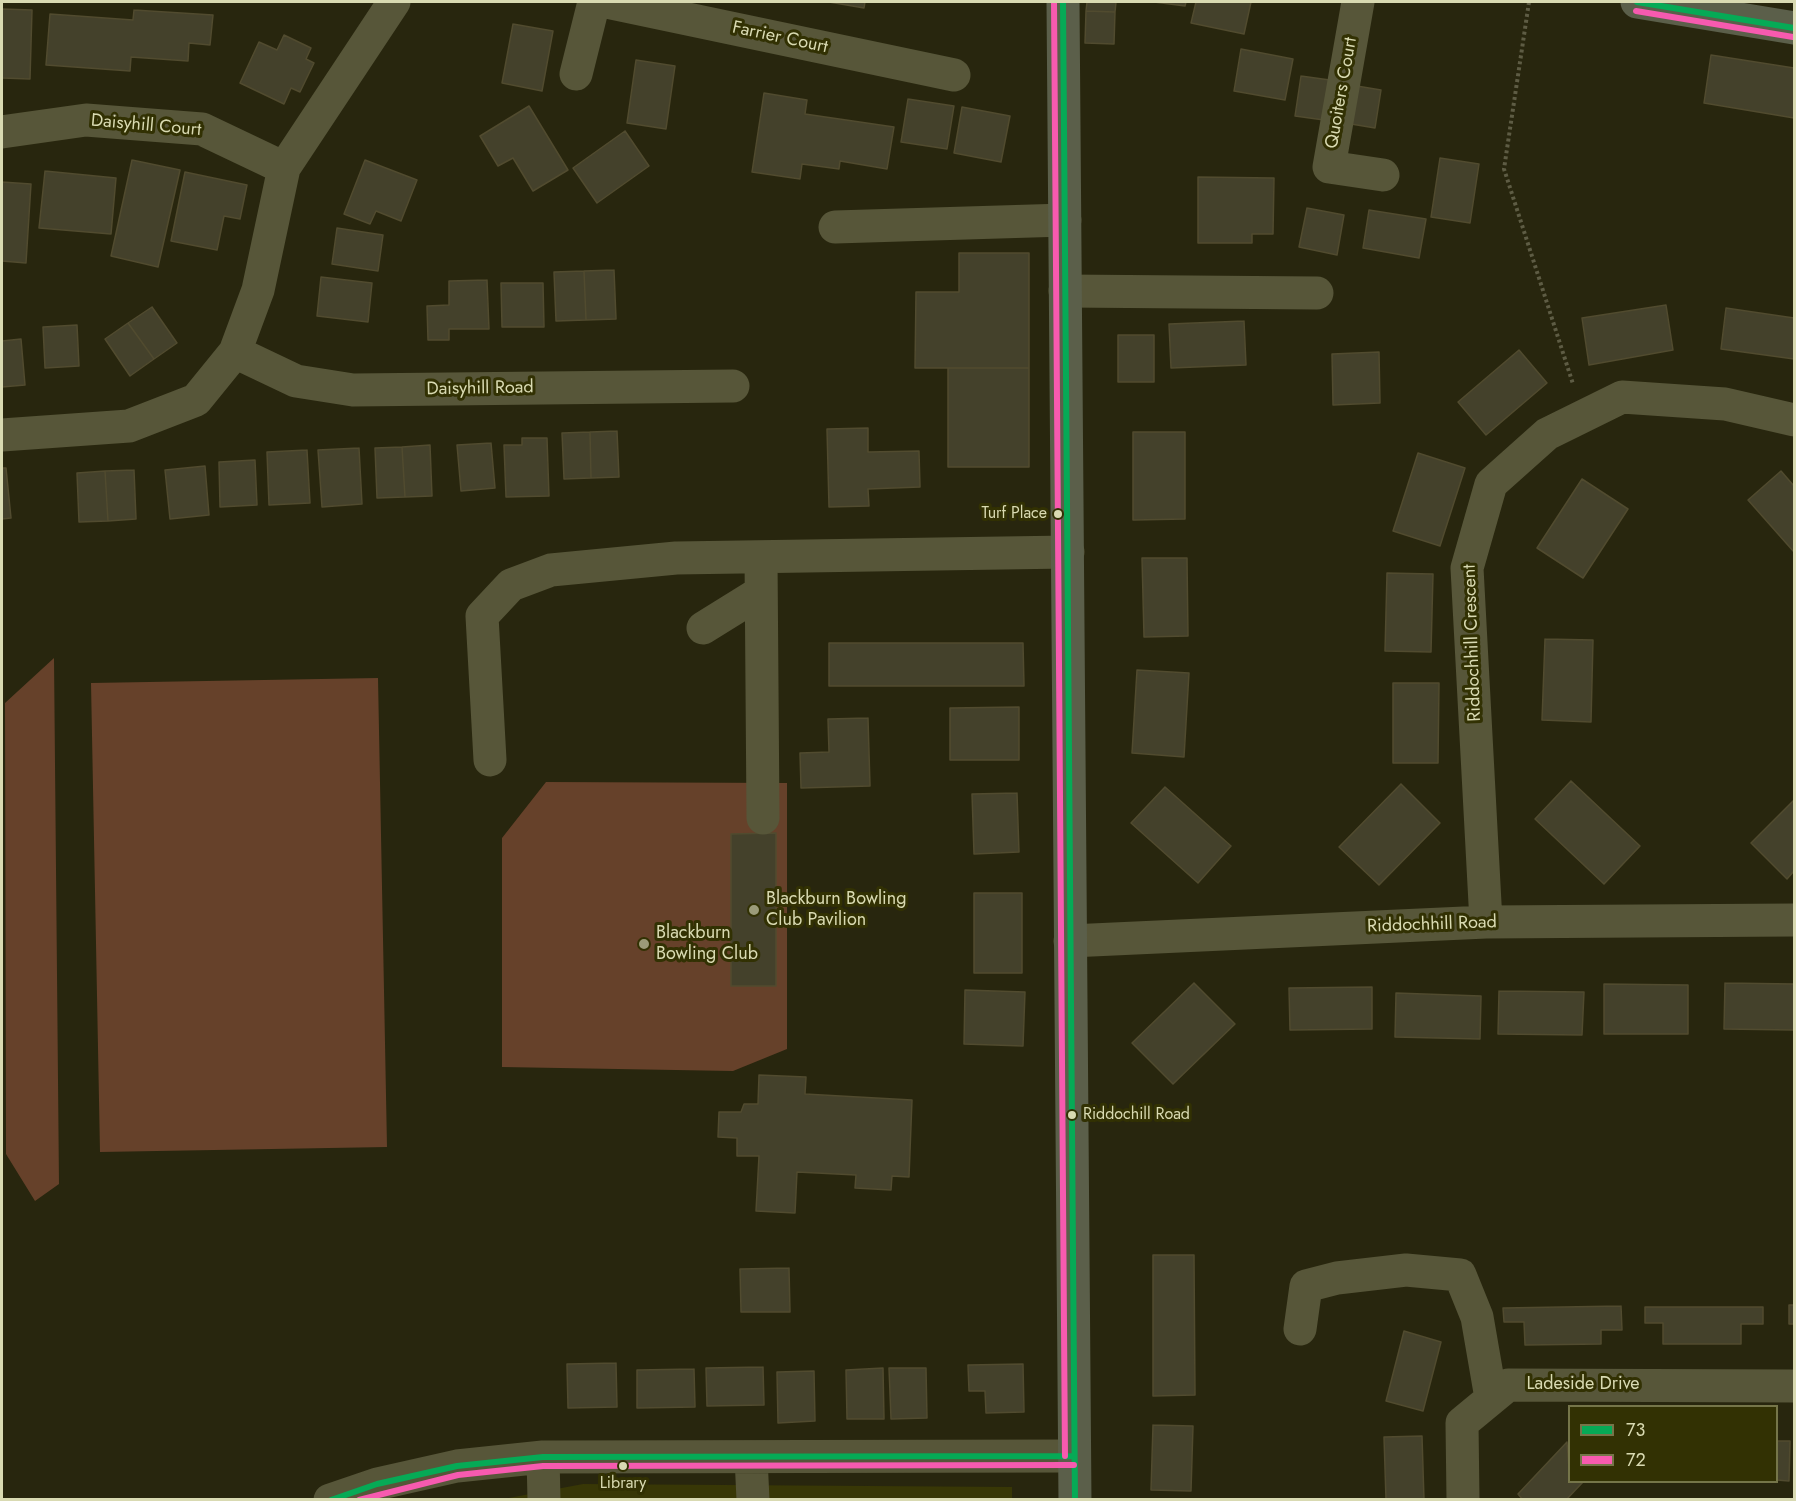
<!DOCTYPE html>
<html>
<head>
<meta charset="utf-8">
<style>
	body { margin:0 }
	#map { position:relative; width:1796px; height:1501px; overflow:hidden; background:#28260e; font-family:Jost,sans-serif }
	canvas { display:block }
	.frame { position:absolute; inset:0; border:3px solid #d9dab2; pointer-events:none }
	.legend { position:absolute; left:1568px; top:1405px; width:210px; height:78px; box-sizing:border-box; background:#323103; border:2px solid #757549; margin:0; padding:8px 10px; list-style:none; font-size:18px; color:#d9dab2 }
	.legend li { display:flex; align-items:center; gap:12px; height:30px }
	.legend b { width:30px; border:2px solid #757549 }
</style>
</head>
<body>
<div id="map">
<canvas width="1796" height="1501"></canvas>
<div class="frame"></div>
<ul class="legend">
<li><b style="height:8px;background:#06aa56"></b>73</li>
<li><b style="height:8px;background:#f75aaf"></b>72</li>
</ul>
</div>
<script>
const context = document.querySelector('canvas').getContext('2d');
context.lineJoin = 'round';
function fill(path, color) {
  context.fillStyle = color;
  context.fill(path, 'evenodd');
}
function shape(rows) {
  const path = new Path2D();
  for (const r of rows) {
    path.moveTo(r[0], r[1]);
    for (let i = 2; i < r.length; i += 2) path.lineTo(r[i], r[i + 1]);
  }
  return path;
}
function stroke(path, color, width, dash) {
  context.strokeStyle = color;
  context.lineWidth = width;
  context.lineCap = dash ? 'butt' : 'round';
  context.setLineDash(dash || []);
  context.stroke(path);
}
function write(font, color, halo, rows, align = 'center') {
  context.font = font + ' Jost,sans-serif';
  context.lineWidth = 6;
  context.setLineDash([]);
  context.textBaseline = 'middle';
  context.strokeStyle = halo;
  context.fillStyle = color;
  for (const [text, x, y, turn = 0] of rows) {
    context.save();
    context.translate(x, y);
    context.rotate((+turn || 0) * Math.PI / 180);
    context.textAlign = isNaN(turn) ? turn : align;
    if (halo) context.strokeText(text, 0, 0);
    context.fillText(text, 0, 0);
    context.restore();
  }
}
fill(shape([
	[583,1484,1012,1487,1012,1499,498,1500]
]), '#383706');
fill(shape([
	[54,658,59,1184,35,1201,6,1154,5,703],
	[378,678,387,1147,100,1152,91,683],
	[546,782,787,783,787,1049,733,1071,502,1067,502,838]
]), '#66412a');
const building = shape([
	[829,2,865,2,864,8,829,2],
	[1087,2,1116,2,1115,12,1086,11,1087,2],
	[1154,2,1186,2,1185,6,1154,2],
	[1196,2,1251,2,1244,34,1191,23,1196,2],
	[2,9,32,10,30,79,2,78,2,9],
	[134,10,213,15,210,45,189,43,188,61,131,57,130,71,46,65,50,14,133,20,134,10],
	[1086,11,1115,12,1114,44,1085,43,1086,11],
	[513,24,553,31,542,91,502,83,513,24],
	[284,35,311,48,306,59,314,63,300,92,291,88,284,104,240,83,259,42,277,50,284,35],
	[1241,49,1293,59,1285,100,1234,91,1241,49],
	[1711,55,1794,68,1794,118,1704,103,1711,55],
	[636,60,675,66,666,129,627,123,636,60],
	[1301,76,1337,81,1331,121,1295,116,1301,76],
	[1351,85,1381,90,1375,128,1345,123,1351,85],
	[764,93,807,100,805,114,894,127,887,169,840,161,839,169,802,164,800,179,752,172,764,93],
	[908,99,954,106,947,149,901,142,908,99],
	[529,106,568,170,533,191,513,158,498,166,480,136,529,106],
	[962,107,1010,116,1001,162,954,153,962,107],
	[625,131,649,166,597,203,573,168,625,131],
	[1440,158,1479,164,1470,223,1431,217,1440,158],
	[132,160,180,170,158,267,111,256,132,160],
	[365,160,417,180,401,221,376,211,370,224,344,214,365,160],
	[45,171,116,178,111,234,39,228,45,171],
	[185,172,247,185,240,219,224,216,217,250,171,241,185,172],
	[1198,177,1274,178,1273,234,1252,234,1252,243,1198,243,1198,177],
	[2,182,31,184,26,263,2,261,2,182],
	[1307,208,1344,215,1337,255,1299,247,1307,208],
	[1369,210,1426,219,1419,258,1363,248,1369,210],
	[337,228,383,235,378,271,332,264,337,228],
	[959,253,1029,253,1029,368,915,368,916,292,959,292,959,253],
	[614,270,616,319,586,320,584,271,614,270],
	[584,271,586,320,556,321,554,272,584,271],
	[321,277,372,283,368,322,317,316,321,277],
	[487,280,489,329,449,329,449,340,428,340,427,306,449,305,449,281,487,280],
	[501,283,543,283,544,327,502,327,501,283],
	[1666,305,1673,350,1589,365,1582,318,1666,305],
	[152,307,177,343,154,359,128,323,152,307],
	[1726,308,1794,318,1794,359,1721,349,1726,308],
	[1244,321,1246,365,1171,368,1169,324,1244,321],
	[128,323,154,359,130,376,105,339,128,323],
	[77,325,79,366,45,368,43,327,77,325],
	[1118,335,1154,335,1154,382,1118,382,1118,335],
	[21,339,25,385,2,387,2,341,21,339],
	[1519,350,1547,383,1486,435,1458,402,1519,350],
	[1379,352,1380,403,1333,405,1332,354,1379,352],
	[948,368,1029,368,1029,467,948,467,948,368],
	[868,428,868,452,919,451,920,487,868,489,869,506,829,507,827,429,868,428],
	[617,431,619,477,591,478,590,432,617,431],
	[590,432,591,478,564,479,562,433,590,432],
	[1133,432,1185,432,1185,519,1133,520,1133,432],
	[522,438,547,438,549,496,506,497,504,445,522,445,522,438],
	[491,443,495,488,461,491,457,445,491,443],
	[430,445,432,496,405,497,402,447,430,445],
	[402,447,405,497,377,498,375,448,402,447],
	[359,448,362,504,322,507,318,450,359,448],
	[307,450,310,503,269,505,267,452,307,450],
	[1418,453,1465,468,1440,546,1393,531,1418,453],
	[255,460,257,505,220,507,219,462,255,460],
	[205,466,209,515,170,519,165,470,205,466],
	[2,468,6,468,11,518,2,519,2,468],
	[134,470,136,519,108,521,105,471,134,470],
	[105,471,108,521,79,522,77,473,105,471],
	[1781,471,1794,486,1794,552,1748,500,1781,471],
	[1582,479,1628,509,1583,578,1537,548,1582,479],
	[1142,558,1187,558,1188,636,1144,637,1142,558],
	[1387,573,1433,574,1431,652,1385,651,1387,573],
	[1545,639,1593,640,1591,722,1542,720,1545,639],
	[829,643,1023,643,1024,686,829,686,829,643],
	[1137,670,1189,673,1184,757,1132,753,1137,670],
	[1393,683,1439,683,1438,763,1393,763,1393,683],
	[1019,707,1019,760,950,760,950,708,1019,707],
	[868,718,870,786,801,788,800,753,829,752,828,719,868,718],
	[1571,781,1640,846,1604,884,1535,819,1571,781],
	[1401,784,1440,823,1379,885,1339,847,1401,784],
	[1165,787,1231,846,1198,883,1131,823,1165,787],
	[1017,793,1019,852,974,854,972,794,1017,793],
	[1794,800,1794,871,1787,879,1751,843,1794,800],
	[776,833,776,986,731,986,731,834,776,833],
	[974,893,1022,893,1022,973,974,973,974,893],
	[1194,983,1235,1024,1173,1084,1132,1043,1194,983],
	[1725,983,1794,984,1794,1030,1724,1029,1725,983],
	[1604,984,1688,985,1688,1034,1604,1034,1604,984],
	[1372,987,1372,1029,1290,1030,1289,988,1372,987],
	[965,990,1025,992,1023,1046,964,1044,965,990],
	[1499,991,1584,992,1582,1035,1498,1034,1499,991],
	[1396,993,1481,996,1480,1039,1395,1037,1396,993],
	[759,1075,806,1077,805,1094,912,1100,909,1177,892,1176,891,1190,855,1188,856,1175,797,1172,795,1213,756,1211,759,1156,737,1156,737,1138,718,1137,719,1112,741,1112,744,1104,758,1104,759,1075],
	[1153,1255,1194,1255,1195,1395,1153,1396,1153,1255],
	[789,1268,790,1312,741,1312,740,1269,789,1268],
	[1789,1305,1794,1305,1794,1324,1789,1324,1789,1305],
	[1621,1306,1622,1330,1601,1330,1601,1344,1525,1345,1524,1322,1504,1322,1503,1308,1621,1306],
	[1645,1307,1763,1307,1763,1324,1741,1324,1741,1344,1663,1344,1663,1323,1645,1323,1645,1307],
	[1404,1331,1441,1342,1423,1411,1386,1401,1404,1331],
	[616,1363,617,1407,568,1408,567,1364,616,1363],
	[1023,1364,1024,1412,986,1413,985,1391,969,1391,968,1365,1023,1364],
	[763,1367,764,1405,707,1406,706,1368,763,1367],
	[883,1368,884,1419,847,1419,846,1370,883,1368],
	[889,1368,926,1368,927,1418,891,1419,889,1368],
	[694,1369,695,1407,637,1408,637,1370,694,1369],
	[814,1371,815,1421,778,1423,777,1372,814,1371],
	[1153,1425,1193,1426,1191,1491,1151,1490,1153,1425],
	[1422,1436,1424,1500,1386,1500,1384,1437,1422,1436],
	[1776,1441,1790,1441,1789,1481,1776,1480,1776,1441],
	[1567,1442,1570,1482,1583,1482,1566,1500,1523,1500,1518,1494,1567,1442]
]);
fill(building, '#44412b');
stroke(building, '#514b2f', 1.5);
stroke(shape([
	[1529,2,1504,169,1573,384]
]), '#5e5c44', 4, [3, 3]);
stroke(shape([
	[607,2,954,75],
	[1358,2,1329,167,1383,175],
	[576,74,594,2],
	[2,132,86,120,202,129,284,168],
	[835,227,1065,220],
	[1065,291,1317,293],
	[235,352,296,381,353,390,733,386],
	[2,435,129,426,196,400,235,352,258,290,284,168,394,2],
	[761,557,763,818],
	[703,628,761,592],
	[490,760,482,616,511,585,551,570,676,558,1068,552],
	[1486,922,1467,568,1491,484,1547,434,1622,397,1725,404,1794,420],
	[1070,941,1486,922,1794,920],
	[1300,1329,1306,1286,1337,1278,1406,1270,1460,1275,1477,1317,1491,1398],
	[543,1457,544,1500],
	[751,1457,753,1500],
	[330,1500,377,1484,457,1466,543,1457,1074,1456],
	[1463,1500,1462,1423,1508,1385,1794,1386]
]), '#575639', 33);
stroke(shape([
	[1063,2,1075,1500],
	[1637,2,1794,28]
]), '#5b5f4a', 33);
stroke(shape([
	[1063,2,1075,1500],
	[1637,2,1794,28],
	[331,1500,377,1484,457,1466,543,1457,1074,1456]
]), '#06aa56', 6);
stroke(shape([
	[1054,2,1065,1456],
	[1636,11,1793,37],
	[359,1500,458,1475,543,1466,1074,1465]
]), '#f75aaf', 6);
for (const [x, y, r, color] of [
	[1058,514,5,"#d9dab2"],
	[754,910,6,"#9b9b79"],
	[644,944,6,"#9b9b79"],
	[1072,1115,5,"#d9dab2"],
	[623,1466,5,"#d9dab2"]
]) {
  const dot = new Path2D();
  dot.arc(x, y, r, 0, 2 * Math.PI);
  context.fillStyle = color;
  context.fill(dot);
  stroke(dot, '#323103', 2);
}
write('16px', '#d9dab2', '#323103', [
	["Turf Place",1047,514],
	["Riddochill Road",1083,1115,"left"],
	["Library",623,1484,"center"]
], 'right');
write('18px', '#d9dab2', '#323103', [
	["Farrier Court",780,38,12],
	["Quoiters Court",1342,93,-80],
	["Daisyhill Court",146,126,5],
	["Daisyhill Road",480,389,-1],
	["Riddochhill Crescent",1473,643,-92],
	["Riddochhill Road",1432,925,-2],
	["Ladeside Drive",1583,1385]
]);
write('18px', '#d9dab2', '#323103', [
	["Blackburn Bowling",766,900],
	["Club Pavilion",766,921],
	["Blackburn",656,934],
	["Bowling Club",656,955]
], 'left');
</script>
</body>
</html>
